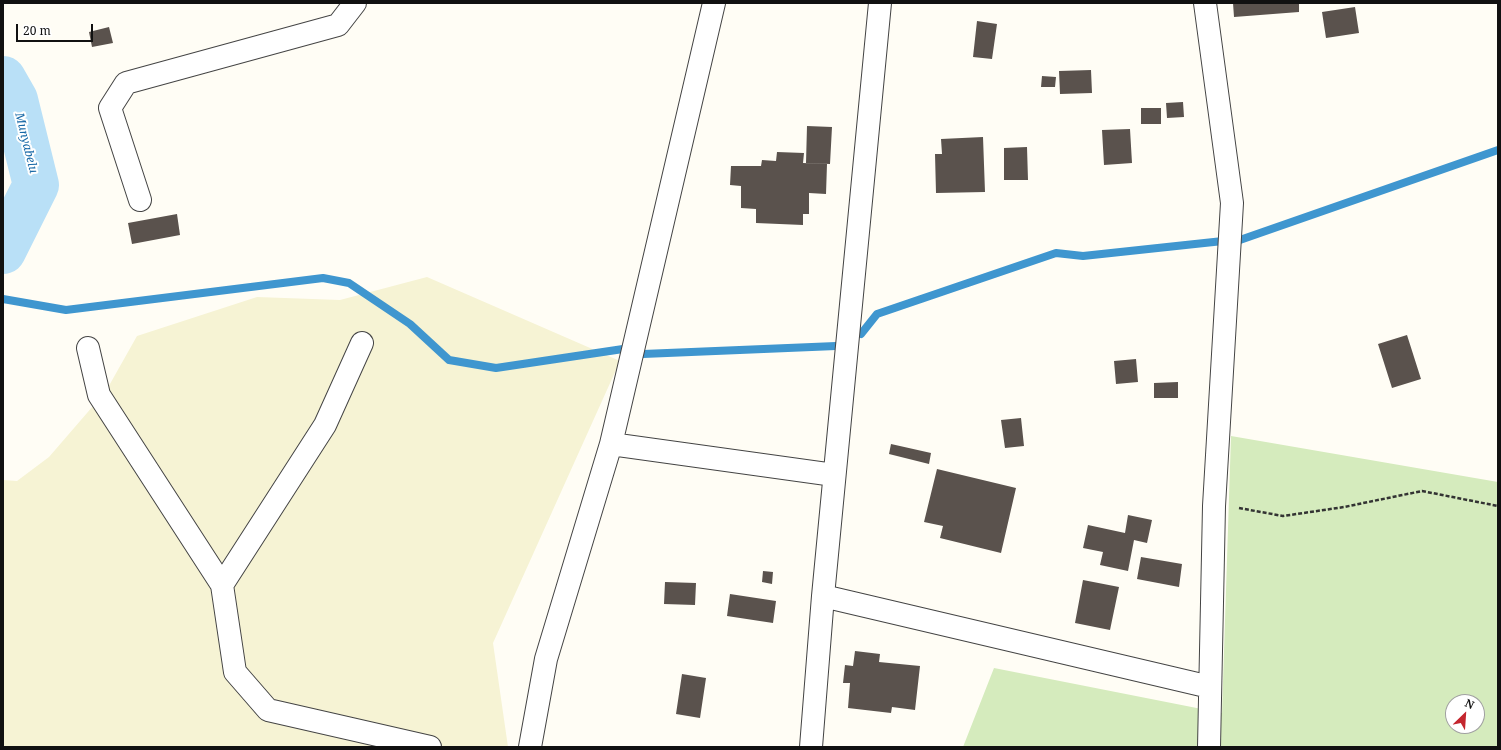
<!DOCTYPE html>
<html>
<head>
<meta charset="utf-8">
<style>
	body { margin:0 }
	#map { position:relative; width:1501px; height:750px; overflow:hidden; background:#fffdf5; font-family:"Noto Serif",serif }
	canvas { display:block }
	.frame { position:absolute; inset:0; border:4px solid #111; pointer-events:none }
	.north { position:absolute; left:1445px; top:694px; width:40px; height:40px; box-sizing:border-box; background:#fff; border:1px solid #a0a0a0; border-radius:50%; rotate:25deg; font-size:11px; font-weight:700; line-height:16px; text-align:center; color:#111 }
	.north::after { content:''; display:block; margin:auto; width:14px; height:18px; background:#c4262e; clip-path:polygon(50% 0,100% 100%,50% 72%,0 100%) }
	.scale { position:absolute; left:16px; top:24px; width:77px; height:18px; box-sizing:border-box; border:2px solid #111; border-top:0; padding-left:5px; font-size:12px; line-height:14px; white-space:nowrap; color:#111; -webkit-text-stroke:3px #fff; paint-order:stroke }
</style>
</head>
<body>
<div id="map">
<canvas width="1501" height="750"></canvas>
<div class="frame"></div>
<div class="north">N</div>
<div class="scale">20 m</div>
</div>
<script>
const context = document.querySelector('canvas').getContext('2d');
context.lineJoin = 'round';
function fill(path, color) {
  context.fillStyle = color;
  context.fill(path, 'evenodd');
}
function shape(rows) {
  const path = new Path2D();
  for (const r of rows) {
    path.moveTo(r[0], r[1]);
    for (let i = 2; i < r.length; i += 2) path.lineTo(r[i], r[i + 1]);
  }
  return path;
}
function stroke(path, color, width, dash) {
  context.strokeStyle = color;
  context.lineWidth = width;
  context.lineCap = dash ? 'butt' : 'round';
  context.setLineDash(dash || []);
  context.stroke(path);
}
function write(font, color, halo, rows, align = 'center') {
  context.font = font + ' "Noto Serif",serif';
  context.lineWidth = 4;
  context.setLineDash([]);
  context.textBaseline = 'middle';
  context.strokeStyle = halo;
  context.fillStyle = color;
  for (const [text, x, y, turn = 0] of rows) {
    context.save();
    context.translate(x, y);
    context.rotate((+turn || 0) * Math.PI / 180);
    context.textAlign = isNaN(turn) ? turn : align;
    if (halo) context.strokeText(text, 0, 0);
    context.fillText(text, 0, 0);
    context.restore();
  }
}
fill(shape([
	[427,277,620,361,493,643,508,747,3,747,3,480,17,481,49,457,106,391,137,336,257,297,340,300]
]), '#f6f3d4');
fill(shape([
	[1231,436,1498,482,1498,747,963,747,994,668,1222,713],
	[1453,702,1477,702,1477,726,1453,726]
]), '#d5ebbd');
stroke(shape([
	[1237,241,1498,150],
	[3,299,66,310,323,278,349,283,410,324,449,360,496,368,623,349],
	[861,334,877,314,1056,253,1083,256,1223,241],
	[643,354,836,346]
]), '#3f96cf', 8);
stroke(shape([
	[3,79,15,100,36,185,3,251]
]), '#b9e0f7', 46);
fill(shape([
	[1233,3,1299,3,1299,12,1234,17],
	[1355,7,1359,33,1326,38,1322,12],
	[977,21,997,24,992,59,973,57],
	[109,27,113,43,92,47,89,32],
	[1091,70,1092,93,1060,94,1059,71],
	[1042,76,1056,77,1055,87,1041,87],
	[1183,102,1184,117,1167,118,1166,103],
	[1141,108,1161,108,1161,124,1141,124],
	[807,126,832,127,830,164,806,163],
	[1130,129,1132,163,1104,165,1102,130],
	[983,137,985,192,936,193,935,154,942,154,941,139],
	[1027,147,1028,180,1004,180,1004,148],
	[777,152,804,153,803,163,827,164,826,194,809,193,809,214,803,214,803,225,756,223,756,209,741,208,741,186,730,185,731,166,761,166,762,160,776,161],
	[177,214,180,235,132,244,128,223],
	[1407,335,1421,379,1392,388,1378,344],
	[1136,359,1138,382,1116,384,1114,361],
	[1178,382,1178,398,1154,398,1154,383],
	[1021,418,1024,446,1005,448,1001,420],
	[891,444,931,453,929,464,889,454],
	[937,469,1016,488,1001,553,940,538,943,526,924,522],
	[1128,515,1152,520,1147,543,1134,540,1128,571,1100,565,1103,552,1083,548,1088,525,1125,533],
	[1141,557,1182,564,1179,587,1137,579],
	[763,571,773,572,772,584,762,582],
	[1083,580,1119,587,1110,630,1075,623],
	[665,582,696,583,695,605,664,604],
	[730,594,776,601,773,623,727,616],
	[855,651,880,654,879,662,920,666,915,710,892,707,891,713,848,708,850,683,843,683,845,665,853,666],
	[682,674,706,678,700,718,676,714]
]), '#5a524d');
const minor = shape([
	[1205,3,1232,203,1214,506,1209,747],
	[140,200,110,108,126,83,338,25,355,3],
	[88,348,99,395,222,585,235,672,268,710,430,747],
	[611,444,834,475],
	[222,585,325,425,362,343],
	[823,596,1210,687],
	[530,747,546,659,611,444,714,3],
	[811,747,823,596,880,3]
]);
stroke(minor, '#444', 24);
stroke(shape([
	[1239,508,1283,516,1344,507,1422,491,1498,506]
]), '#333', 2.5, [4, 2]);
stroke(minor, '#fff', 22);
write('italic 12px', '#1768a6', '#fff', [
	["Munyabelu",26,143,76]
]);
</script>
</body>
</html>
